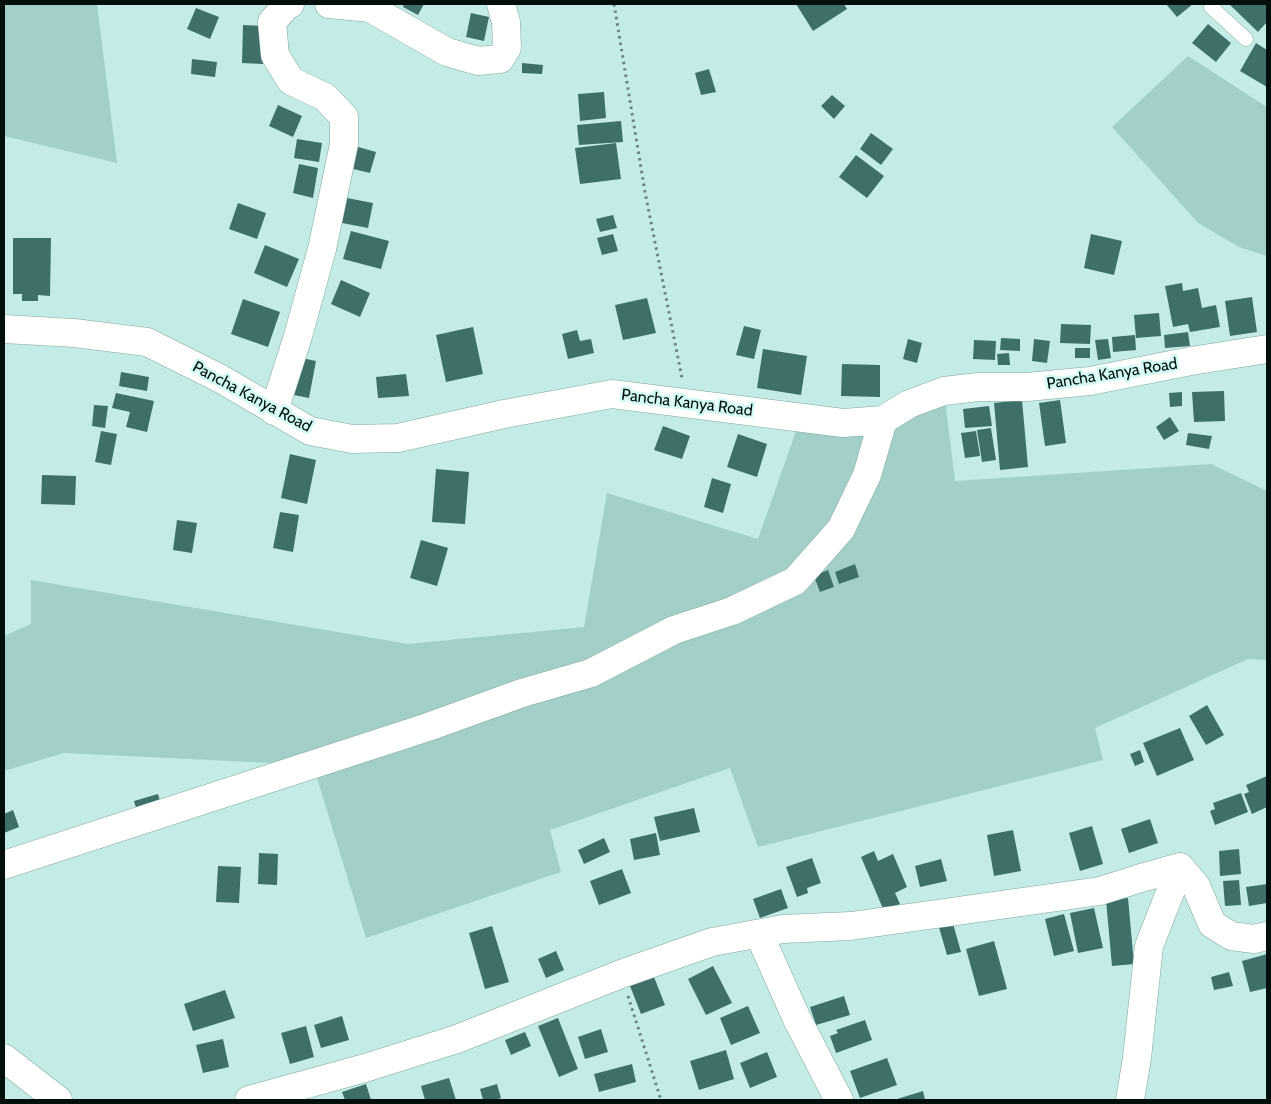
<!DOCTYPE html>
<html>
<head>
<meta charset="utf-8">
<style>
	body { margin:0 }
	#map { position:relative; width:1271px; height:1104px; overflow:hidden; background:#c3ece6; font-family:Cabin,sans-serif }
	canvas { display:block }
	.frame { position:absolute; inset:0; border:5px solid #020f0d; pointer-events:none }
</style>
</head>
<body>
<div id="map">
<canvas width="1271" height="1104"></canvas>
<div class="frame"></div>
</div>
<script>
const context = document.querySelector('canvas').getContext('2d');
context.lineJoin = 'round';
function fill(path, color) {
  context.fillStyle = color;
  context.fill(path, 'evenodd');
}
function shape(rows) {
  const path = new Path2D();
  for (const r of rows) {
    path.moveTo(r[0], r[1]);
    for (let i = 2; i < r.length; i += 2) path.lineTo(r[i], r[i + 1]);
  }
  return path;
}
function stroke(path, color, width, dash) {
  context.strokeStyle = color;
  context.lineWidth = width;
  context.lineCap = dash ? 'butt' : 'round';
  context.setLineDash(dash || []);
  context.stroke(path);
}
function write(font, color, halo, rows, align = 'center') {
  context.font = font + ' Cabin,sans-serif';
  context.lineWidth = 5;
  context.setLineDash([]);
  context.textBaseline = 'middle';
  context.strokeStyle = halo;
  context.fillStyle = color;
  for (const [text, x, y, turn = 0] of rows) {
    context.save();
    context.translate(x, y);
    context.rotate((+turn || 0) * Math.PI / 180);
    context.textAlign = isNaN(turn) ? turn : align;
    if (halo) context.strokeText(text, 0, 0);
    context.fillText(text, 0, 0);
    context.restore();
  }
}
fill(shape([
	[4,4,97,4,117,163,4,136],
	[1188,56,1267,107,1267,256,1239,247,1198,223,1112,127],
	[944,391,955,481,1211,464,1267,491,1267,660,1248,659,1095,728,1103,760,758,847,730,768,550,830,561,872,366,938,313,765,64,753,4,771,4,636,31,624,31,580,408,644,584,627,607,493,758,539,801,417,843,423]
]), '#a2d0c9');
fill(shape([
	[404,4,424,4,418,15,403,7],
	[796,4,844,4,847,9,813,31],
	[1166,4,1193,4,1177,17],
	[1229,4,1265,4,1267,6,1267,22,1258,32],
	[196,8,219,17,210,39,187,29],
	[471,13,489,17,484,41,466,37],
	[1208,24,1231,43,1216,62,1192,43],
	[243,25,264,26,263,64,242,63],
	[1256,43,1267,50,1267,87,1240,71],
	[192,59,217,62,215,77,191,74],
	[522,63,543,65,542,74,522,73],
	[709,69,716,92,701,95,695,73],
	[604,92,606,118,580,121,578,94],
	[832,95,845,106,834,119,821,106],
	[278,105,302,116,293,137,269,126],
	[621,121,623,142,579,145,577,125],
	[871,133,893,149,881,165,860,149],
	[297,139,322,143,319,162,294,158],
	[616,143,621,179,580,184,575,148],
	[351,145,376,152,370,173,345,167],
	[856,155,884,176,867,198,839,177],
	[299,164,318,168,313,198,293,193],
	[347,198,373,203,368,228,342,223],
	[238,203,266,213,257,239,229,229],
	[613,215,617,228,600,232,596,219],
	[351,231,389,241,381,269,343,259],
	[613,234,618,251,602,255,597,238],
	[1091,234,1122,241,1114,275,1084,268],
	[13,238,51,238,50,296,38,295,38,301,22,301,22,294,13,294],
	[265,245,299,259,287,287,254,273],
	[341,280,370,293,360,317,331,304],
	[1182,283,1183,291,1198,288,1202,308,1216,305,1220,327,1190,332,1188,324,1173,327,1165,286],
	[1252,297,1257,332,1230,336,1225,301],
	[647,298,656,333,623,340,615,305],
	[243,299,280,312,268,347,231,334],
	[1159,313,1161,336,1136,338,1134,315],
	[1061,324,1091,325,1090,344,1060,343],
	[744,326,761,330,754,359,736,355],
	[473,327,483,374,446,382,436,335],
	[577,330,580,341,591,339,594,353,568,359,562,334],
	[1188,332,1190,346,1165,348,1164,335],
	[1135,335,1136,350,1113,352,1112,337],
	[1001,338,1020,339,1020,351,1000,350],
	[908,339,922,343,917,363,903,359],
	[1034,339,1050,341,1047,363,1032,361],
	[1108,339,1111,358,1098,360,1095,340],
	[974,340,996,341,995,360,973,359],
	[1075,348,1090,348,1090,358,1075,358],
	[763,349,807,356,801,395,757,388],
	[1009,353,1010,365,998,365,997,354],
	[297,357,316,361,309,398,289,394],
	[842,364,880,365,880,397,841,396],
	[121,372,149,377,147,391,119,386],
	[406,374,409,396,378,398,376,377],
	[1224,391,1225,421,1194,422,1192,392],
	[1182,392,1182,406,1170,407,1169,393],
	[116,393,154,401,147,432,126,427,130,412,112,408],
	[1022,400,1028,467,1000,470,994,403],
	[1060,400,1066,443,1045,446,1039,403],
	[94,405,108,406,105,428,92,426],
	[989,406,992,426,965,428,963,409],
	[1170,417,1179,431,1164,440,1156,427],
	[663,426,690,436,682,459,654,450],
	[991,428,996,460,982,462,977,430],
	[101,431,117,434,111,465,95,462],
	[976,431,980,456,965,458,961,433],
	[1188,433,1212,436,1209,449,1186,445],
	[738,434,767,444,757,477,727,467],
	[290,454,316,460,307,504,281,498],
	[436,469,469,472,465,524,432,522],
	[42,475,76,476,75,505,41,504],
	[712,478,731,484,723,513,704,507],
	[280,512,299,515,293,552,273,548],
	[177,520,197,523,192,553,173,550],
	[421,540,448,548,437,586,410,578],
	[855,564,859,577,839,584,835,572],
	[828,570,834,587,820,592,814,576],
	[1207,705,1224,735,1206,745,1189,716],
	[1180,728,1194,760,1157,776,1143,743],
	[1140,750,1144,762,1135,766,1130,754],
	[1267,776,1267,807,1252,814,1244,794,1249,792,1246,785],
	[1241,793,1248,812,1215,825,1210,811,1215,809,1213,803],
	[158,794,161,804,137,811,134,801],
	[694,808,700,832,660,841,654,817],
	[13,810,19,827,4,833,4,814],
	[1150,819,1158,843,1129,853,1121,829],
	[1092,826,1103,864,1080,871,1069,833],
	[1013,830,1021,871,994,876,987,835],
	[656,833,660,855,634,860,630,839],
	[604,838,610,852,584,864,578,850],
	[1239,849,1241,874,1220,876,1219,851],
	[874,851,878,861,893,854,907,887,895,893,900,904,884,911,861,857],
	[259,853,278,854,277,885,258,884],
	[812,858,821,883,807,888,808,893,797,897,786,867],
	[941,859,947,881,920,887,915,866],
	[218,866,241,867,239,903,216,902],
	[622,869,631,893,599,905,590,881],
	[1239,880,1241,905,1225,906,1223,881],
	[1267,884,1267,903,1249,906,1246,887],
	[781,889,788,908,760,918,753,899],
	[1128,898,1134,964,1112,966,1106,900],
	[1094,908,1103,948,1078,953,1070,913],
	[1064,914,1074,951,1054,956,1045,919],
	[952,920,961,952,947,955,938,924],
	[492,926,509,982,485,989,469,933],
	[994,941,1007,989,979,996,966,949],
	[556,951,564,970,546,978,538,959],
	[1267,954,1267,988,1250,992,1242,961],
	[713,966,732,1003,706,1015,688,979],
	[1229,972,1233,986,1214,990,1211,977],
	[654,977,665,1005,641,1014,630,986],
	[225,990,235,1018,193,1031,184,1004],
	[844,996,850,1015,816,1025,810,1007],
	[748,1006,760,1033,731,1045,720,1018],
	[342,1016,349,1040,321,1048,314,1025],
	[558,1018,578,1069,559,1077,538,1026],
	[865,1020,872,1040,836,1053,830,1036,838,1033,836,1030],
	[306,1026,314,1057,290,1064,281,1033],
	[601,1029,608,1052,585,1059,578,1037],
	[525,1032,531,1046,511,1055,505,1040],
	[223,1039,229,1067,203,1073,196,1045],
	[726,1050,734,1079,699,1090,690,1061],
	[767,1052,777,1077,750,1088,740,1063],
	[887,1058,897,1085,860,1098,850,1071],
	[632,1064,636,1082,599,1092,594,1074],
	[449,1078,456,1100,425,1100,421,1086],
	[366,1084,371,1100,345,1100,342,1092],
	[497,1084,501,1098,495,1100,483,1100,480,1089],
	[923,1091,925,1100,894,1100]
]), '#3e7069');
const service = shape([
	[1214,4,1211,7,1246,39]
]);
const minor = shape([
	[329,4,370,8,447,52,478,61,500,59,507,48,506,22,501,4],
	[4,329,74,333,147,342,221,379,310,431,352,439,398,438,504,414,612,394,843,423,883,420,909,404,944,391,978,387,1027,387,1090,381,1191,361,1267,349],
	[274,411,298,336,322,249,344,144,344,117,325,97,291,81,275,55,272,22,288,4,290,4],
	[4,865,428,727,522,693,591,673,674,630,732,611,795,581,841,529,867,475,883,420],
	[759,934,797,1019,839,1100],
	[4,1058,58,1100],
	[249,1100,365,1068,457,1039,621,974,712,942,783,929,851,926,1100,891,1141,878,1180,867,1196,886,1212,924,1231,936,1254,939,1267,936],
	[1130,1100,1137,1058,1149,946,1180,867]
]);
stroke(service, '#7fa6a0', 15);
stroke(minor, '#7fa6a0', 29);
stroke(shape([
	[614,4,645,192,682,378],
	[628,996,661,1100]
]), '#698581', 3, [2.5, 4]);
stroke(service, '#fff', 14);
stroke(minor, '#fff', 28);
write('16px', '#020f0d', '#d0faf3', [
	["Pancha Kanya Road",1112,374,-9],
	["Pancha Kanya Road",252,397,28],
	["Pancha Kanya Road",687,403,7]
]);
</script>
</body>
</html>
